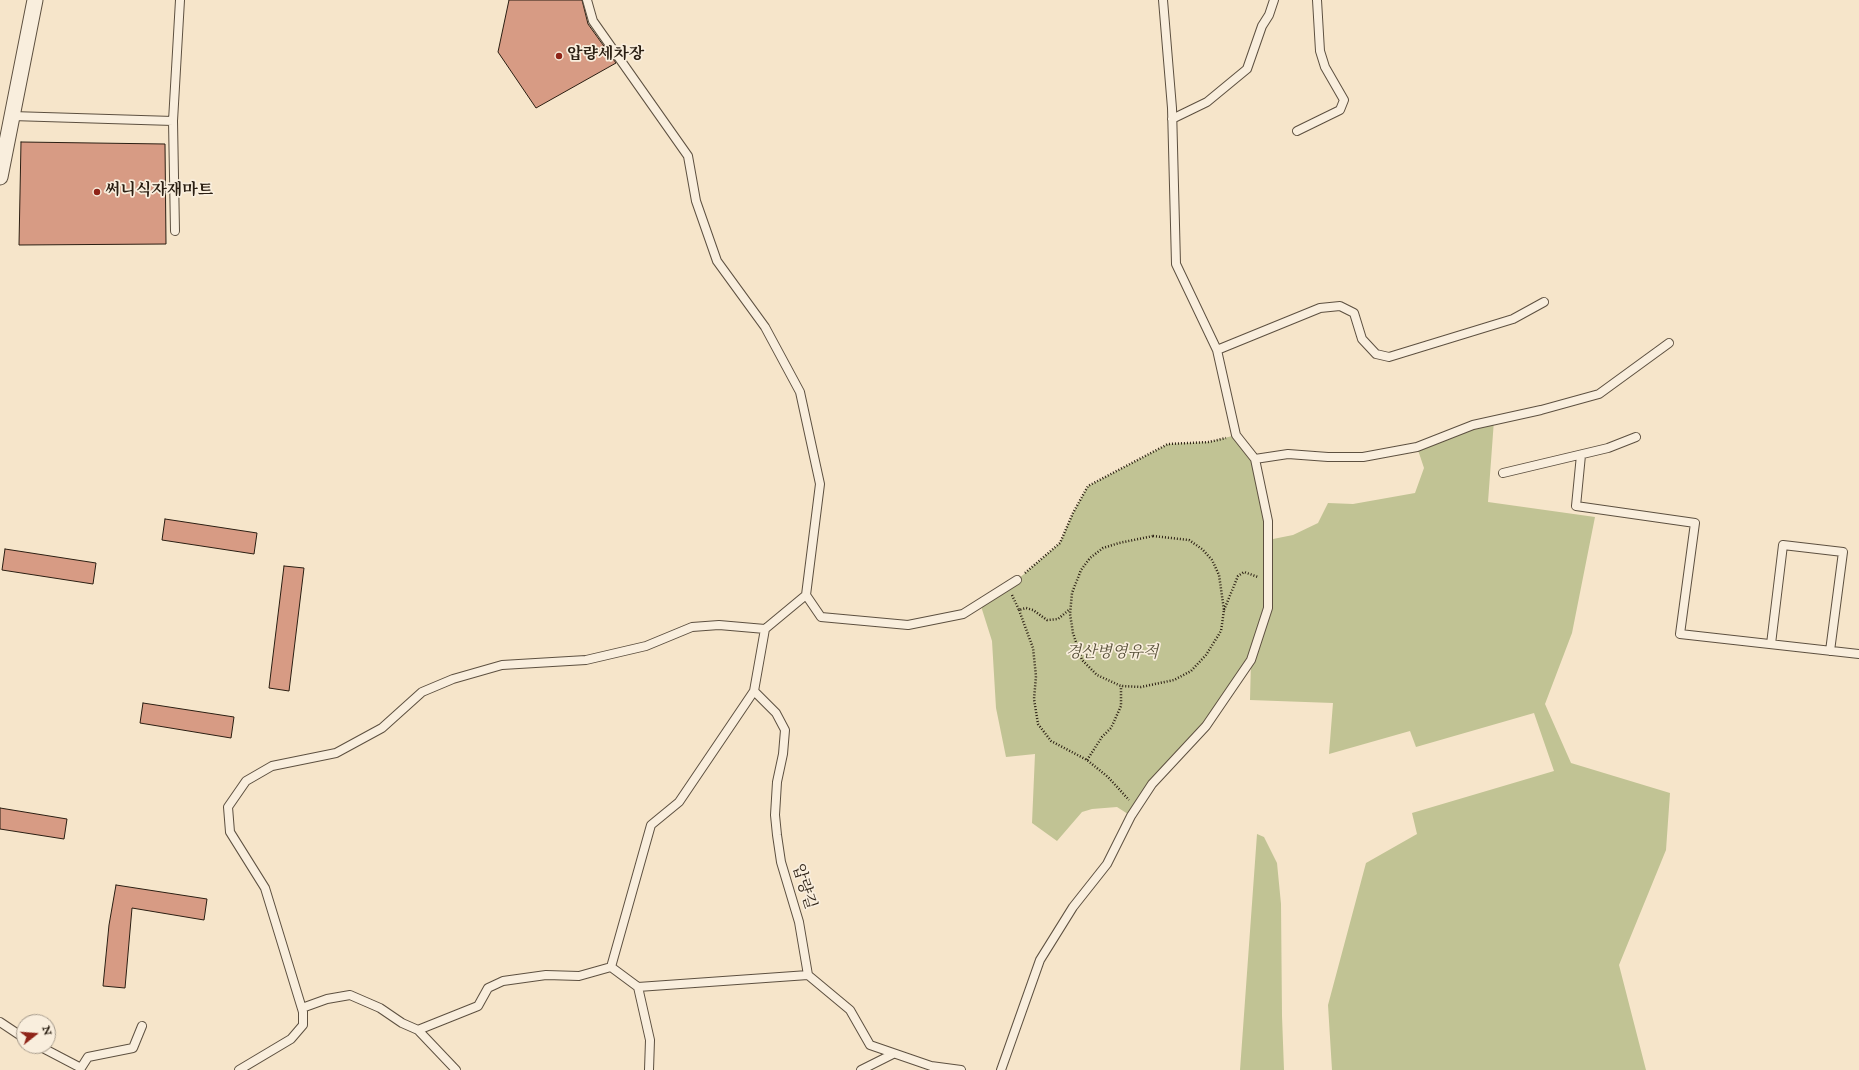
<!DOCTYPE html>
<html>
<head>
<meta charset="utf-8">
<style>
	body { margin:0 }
	#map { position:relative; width:1859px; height:1070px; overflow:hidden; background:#f6e5ca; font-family:"IM FELL English",serif }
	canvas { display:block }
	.north { position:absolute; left:16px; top:1014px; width:40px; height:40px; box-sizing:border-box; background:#f9eedd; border:1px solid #a69b8c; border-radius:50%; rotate:73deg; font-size:11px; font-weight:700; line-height:16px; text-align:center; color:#2a1e12 }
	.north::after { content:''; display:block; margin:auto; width:14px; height:18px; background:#8f2418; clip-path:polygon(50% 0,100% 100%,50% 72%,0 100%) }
</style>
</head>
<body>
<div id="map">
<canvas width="1859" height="1070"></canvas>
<div class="north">N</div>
</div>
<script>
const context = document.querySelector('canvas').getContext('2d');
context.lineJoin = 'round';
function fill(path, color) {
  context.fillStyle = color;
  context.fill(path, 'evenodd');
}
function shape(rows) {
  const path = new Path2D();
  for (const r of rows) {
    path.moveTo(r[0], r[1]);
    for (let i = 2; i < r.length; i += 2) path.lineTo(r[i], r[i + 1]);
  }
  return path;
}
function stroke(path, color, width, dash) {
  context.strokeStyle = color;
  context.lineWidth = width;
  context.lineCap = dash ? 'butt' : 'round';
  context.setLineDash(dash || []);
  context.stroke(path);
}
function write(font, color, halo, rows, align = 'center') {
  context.font = font + ' "IM FELL English","Noto Serif KR",serif';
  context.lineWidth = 3.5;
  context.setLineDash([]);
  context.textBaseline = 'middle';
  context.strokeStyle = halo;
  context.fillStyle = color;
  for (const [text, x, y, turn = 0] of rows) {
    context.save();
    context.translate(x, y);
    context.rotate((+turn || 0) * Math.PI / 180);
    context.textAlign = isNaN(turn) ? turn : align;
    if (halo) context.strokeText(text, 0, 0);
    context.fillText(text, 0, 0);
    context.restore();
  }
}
fill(shape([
	[1494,420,1488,502,1595,517,1572,633,1545,704,1571,763,1670,793,1666,850,1619,965,1646,1070,1332,1070,1328,1005,1366,863,1417,834,1412,813,1554,771,1534,713,1416,747,1410,731,1329,754,1333,703,1250,700,1251,661,1206,726,1152,784,1131,816,1117,807,1092,809,1082,812,1057,841,1032,823,1035,754,1006,757,996,708,992,641,980,603,1017,580,1060,543,1073,513,1088,486,1168,444,1209,442,1236,435,1251,454,1268,540,1293,535,1318,523,1328,503,1353,504,1415,493,1424,468,1417,447],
	[1257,834,1264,837,1277,863,1281,904,1282,1016,1284,1070,1240,1070]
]), '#c1c394');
const building = shape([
	[509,0,582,0,588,24,616,63,536,108,498,52,509,0],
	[21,142,165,144,166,244,19,245,21,142],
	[165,519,257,533,254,554,162,540,165,519],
	[5,549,96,563,93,584,2,570,5,549],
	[284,566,304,568,289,691,269,688,284,566],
	[143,703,234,717,231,738,140,723,143,703],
	[0,808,67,819,64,839,0,829,0,808],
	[116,885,207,899,204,920,132,908,125,988,103,986,109,925,116,885]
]);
fill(building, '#d79b84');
stroke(building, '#2a1e12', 1);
const service = shape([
	[12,116,173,121],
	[1172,119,1207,102,1247,69,1262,26,1269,15,1274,0],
	[1297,131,1340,110,1344,100,1325,67,1320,51,1317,0],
	[175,231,173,121,180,0],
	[1217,350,1320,308,1340,306,1354,313,1362,339,1376,354,1389,357,1513,319,1544,302],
	[1581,455,1576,506,1695,523,1680,634,1859,654],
	[1255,459,1288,454,1328,457,1363,457,1417,447,1473,425,1541,410,1599,394,1669,343],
	[1503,473,1608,448,1636,437],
	[806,595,821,617,908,625,963,614,1017,580],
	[765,629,754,691,679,802,651,825,611,967,638,987,808,975],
	[1771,644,1783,545,1843,552,1830,651],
	[754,691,776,713,785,730,783,754,777,782,775,815,777,835,781,862,799,922,808,975,850,1010,870,1045,931,1066,961,1070],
	[638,987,650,1040,649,1070],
	[302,1008,327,999,350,995,380,1008,402,1023,418,1030,478,1006,488,988,503,981,546,975,579,976,611,967],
	[0,1022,24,1038],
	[418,1030,456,1070],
	[39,1046,81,1068,88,1057,133,1048,142,1026],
	[239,1070,291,1039,303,1025,303,1012,265,888,230,832,228,807,246,781,272,766,336,753,382,728,422,692,453,679,502,665,586,660,646,646,692,627,719,625,765,629,806,595,820,484,800,392,765,327,717,261,696,201,688,156,593,21,587,0],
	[861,1070,893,1054],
	[1001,1070,1040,960,1073,907,1107,864,1131,816,1152,784,1206,726,1251,660,1268,608,1268,521,1255,459,1236,435,1217,350,1176,264,1172,108,1163,0]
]);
const minor = shape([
	[0,177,35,0]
]);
stroke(service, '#5d5040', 10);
stroke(minor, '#5d5040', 17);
stroke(shape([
	[1153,536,1189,540,1202,549,1212,560,1219,575,1224,610,1221,631,1206,655,1191,671,1174,680,1141,687,1121,686,1097,675,1082,660,1073,633,1070,614,1072,593,1081,570,1090,558,1103,548,1119,543,1153,536],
	[1025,573,1060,543,1073,513,1088,486,1168,444,1209,442,1226,438],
	[1012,595,1019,610,1026,608,1033,610,1047,620,1058,619,1070,609],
	[1019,610,1033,648,1036,676,1034,699,1038,724,1051,741,1087,760,1108,777,1129,800],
	[1224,610,1238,576,1244,572,1258,577],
	[1087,760,1102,737,1111,728,1121,706,1121,686]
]), '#2a1e12', 2.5, [1, 2]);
stroke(service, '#f9eedd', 8);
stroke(minor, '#f9eedd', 15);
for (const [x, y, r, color] of [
	[559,56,4,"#8f2418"],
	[97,192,4,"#8f2418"]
]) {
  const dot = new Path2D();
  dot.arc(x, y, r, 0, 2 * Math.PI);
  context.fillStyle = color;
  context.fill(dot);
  stroke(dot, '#f9eedd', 1.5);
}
write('bold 16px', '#2a1e12', '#f9eedd', [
	["압량세차장",567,56],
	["써니식자재마트",105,192]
], 'left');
write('italic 16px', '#575039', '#f9eedd', [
	["경산병영유적",1112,654]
]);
write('16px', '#2a1e12', '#f9eedd', [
	["압량길",803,887,73]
]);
</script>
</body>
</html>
